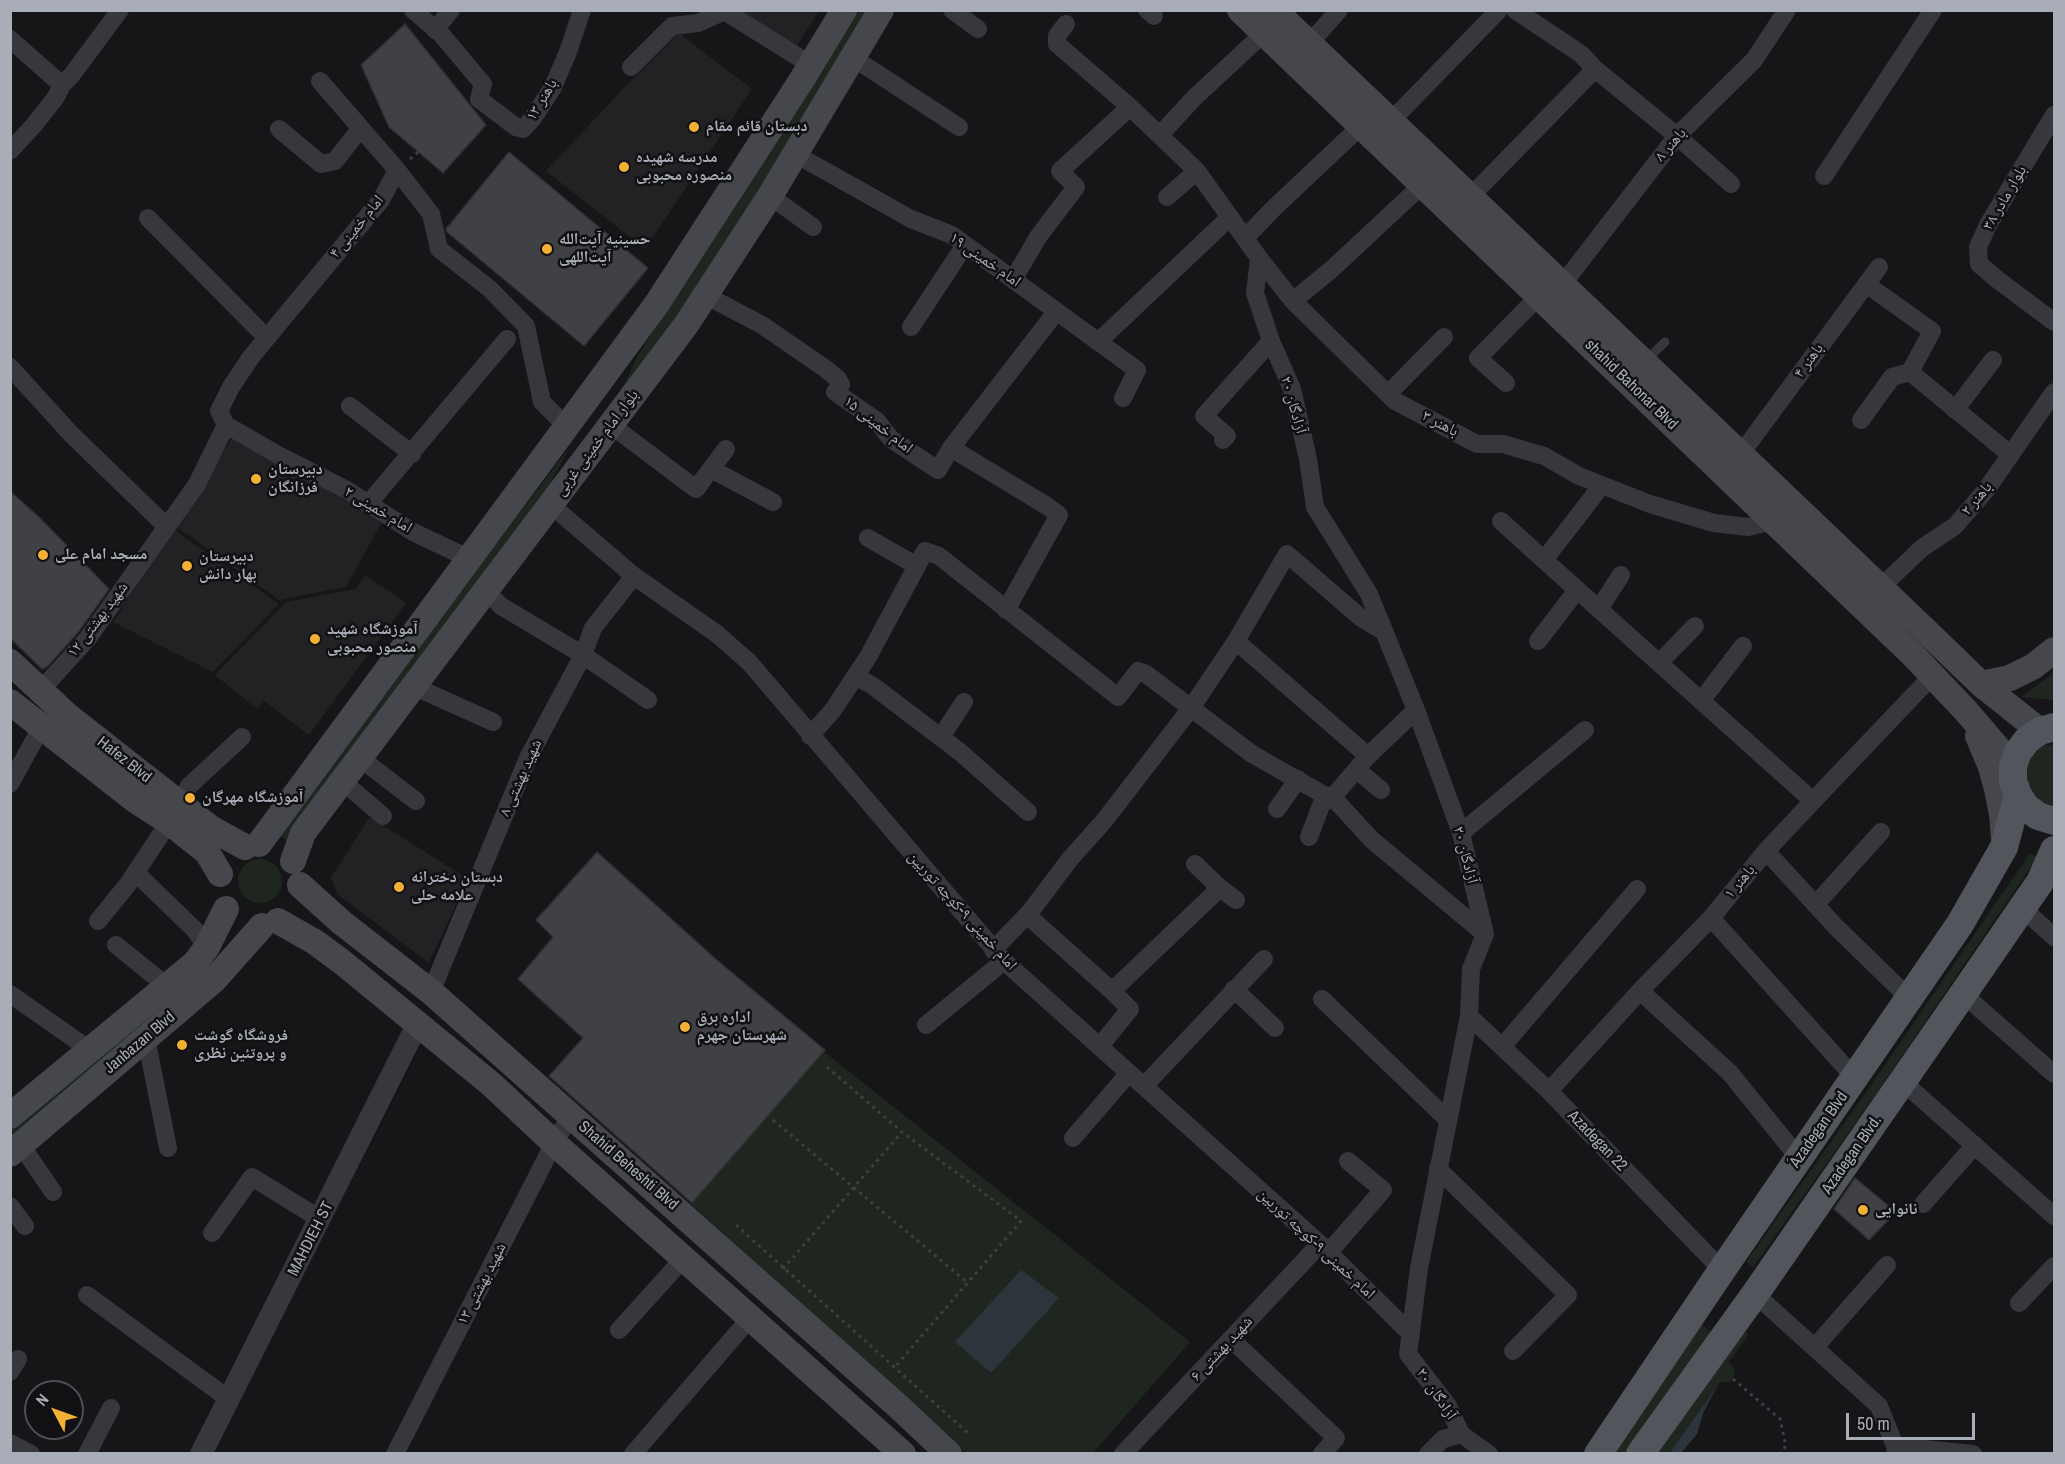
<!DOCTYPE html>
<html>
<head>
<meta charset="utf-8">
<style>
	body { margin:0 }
	#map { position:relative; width:2065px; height:1464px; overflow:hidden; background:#161618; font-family:"Archivo Narrow",sans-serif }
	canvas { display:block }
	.frame { position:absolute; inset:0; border:12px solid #a8adb8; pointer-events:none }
	.north { position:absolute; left:24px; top:1380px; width:60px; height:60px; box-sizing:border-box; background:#111113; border:2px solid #4d4f55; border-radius:50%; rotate:311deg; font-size:16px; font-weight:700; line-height:24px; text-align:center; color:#a8adb8 }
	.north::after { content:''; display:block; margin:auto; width:21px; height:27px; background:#f2b134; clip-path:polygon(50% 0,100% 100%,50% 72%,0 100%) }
	.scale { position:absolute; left:1846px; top:1413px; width:129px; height:27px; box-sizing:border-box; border:3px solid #a8adb8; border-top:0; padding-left:8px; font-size:18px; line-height:21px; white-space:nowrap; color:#a8adb8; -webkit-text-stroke:4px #111113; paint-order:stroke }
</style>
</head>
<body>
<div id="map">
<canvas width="2065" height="1464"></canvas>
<div class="frame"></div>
<div class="north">N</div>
<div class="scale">50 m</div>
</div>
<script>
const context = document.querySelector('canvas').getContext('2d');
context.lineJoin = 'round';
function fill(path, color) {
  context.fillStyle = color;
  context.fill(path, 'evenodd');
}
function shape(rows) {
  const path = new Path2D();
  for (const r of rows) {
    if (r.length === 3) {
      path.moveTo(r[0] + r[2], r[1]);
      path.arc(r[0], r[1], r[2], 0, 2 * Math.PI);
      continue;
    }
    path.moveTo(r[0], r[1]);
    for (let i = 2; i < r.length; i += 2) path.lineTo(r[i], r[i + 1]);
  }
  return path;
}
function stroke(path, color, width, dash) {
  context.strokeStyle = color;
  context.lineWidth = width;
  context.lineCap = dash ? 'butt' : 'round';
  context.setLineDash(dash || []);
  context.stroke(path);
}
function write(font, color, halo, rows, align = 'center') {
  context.font = font + ' "Archivo Narrow","Noto Naskh Arabic",sans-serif';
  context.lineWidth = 5;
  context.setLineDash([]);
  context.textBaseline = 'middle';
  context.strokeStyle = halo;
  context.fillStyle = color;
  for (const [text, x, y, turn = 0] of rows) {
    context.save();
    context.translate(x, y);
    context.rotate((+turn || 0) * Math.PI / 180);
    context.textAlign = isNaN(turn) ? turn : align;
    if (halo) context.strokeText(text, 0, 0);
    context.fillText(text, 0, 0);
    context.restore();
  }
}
fill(shape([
	[738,11,819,11,796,47],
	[679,33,752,89,645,249,546,171,622,90],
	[233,437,383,520,346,587,279,600,174,525],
	[173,529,279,604,213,672,113,622],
	[365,575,406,603,309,735,264,701,257,709,215,675,286,602,355,589],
	[370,817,468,879,429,963,338,895,331,877]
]), '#222225');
fill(shape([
	[855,11,871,11,708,278,617,399,638,355,806,93],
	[569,448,541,501,289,841,276,834],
	[2054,671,2054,700,2021,697,2043,681],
	[2054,744,2054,806,2052,806,2041,802,2028,788,2026,769,2035,751,2044,746],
	[2030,853,2037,858,1874,1097,1753,1267,1746,1262,1867,1091],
	[260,881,22],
	[227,951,231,955,11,1142,11,1128],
	[823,1051,1190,1342,1093,1453,966,1453,691,1204],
	[1699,1322,1711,1332,1626,1453,1608,1454],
	[1742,1330,1749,1334,1729,1362,1735,1369,1733,1379,1730,1382,1720,1382,1703,1413,1697,1434,1681,1453,1655,1454]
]), '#1e261f');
fill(shape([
	[1021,1270,1059,1298,991,1373,955,1342],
	[1716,1388,1703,1413,1697,1434,1681,1453,1670,1453]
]), '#2c353c');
const building = shape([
	[405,24,486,125,443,173,389,127,361,65,405,24],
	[509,152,648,268,584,346,447,232,446,229,509,152],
	[10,491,40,518,109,589,79,631,48,666,42,669,10,638,10,491],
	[597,852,718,961,825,1050,692,1203,549,1076,583,1038,518,979,553,937,536,920,597,852],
	[1855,1178,1896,1212,1869,1240,1834,1209,1855,1178]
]);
fill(building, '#404145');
stroke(building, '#303034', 1.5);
stroke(shape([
	[410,159,466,110],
	[827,1067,902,1132,1021,1221,894,1368],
	[773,1120,968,1283],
	[736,1225,970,1435],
	[783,1269,902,1132],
	[1733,1379,1780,1419,1786,1446,1779,1454]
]), '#3d3f44', 3, [3, 4.5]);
stroke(shape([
	[1645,361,1665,342]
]), '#37383d', 9);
stroke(shape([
	[413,10,441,34,483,84,479,99,516,127,523,129,533,118,553,87,568,52,582,10],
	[952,10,978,29],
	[1147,10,1154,16],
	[1515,10,1581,54,1595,69,1677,136,1731,184],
	[726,12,811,65],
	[1066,24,1057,36,1057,44,1130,107,1197,171,1259,258,1293,301,1395,401,1477,444,1503,444,1544,456,1579,476,1650,504,1714,523,1748,527,1773,521],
	[435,30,451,10],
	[10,39,62,85],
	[1309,44,1339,10],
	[852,57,959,127],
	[631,67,672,26,698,23,727,10],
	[320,81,397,170],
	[2054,115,1988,225,1978,247,1979,264,1998,280,2054,322],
	[1391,121,1499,10],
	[279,129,321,164,335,161,360,129],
	[1160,135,1194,98,1264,33],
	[10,151,34,125,56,97,62,85,71,76,120,10],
	[795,154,911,219,952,235,1137,370,1123,398],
	[1824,176,1933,10],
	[770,196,813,227],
	[1167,197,1197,171],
	[1470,197,1595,69],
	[148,218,267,338],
	[1245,238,1275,207,1361,126],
	[1259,258,1255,293,1271,341,1292,389,1308,459,1315,507,1369,594,1416,710,1461,833,1485,934,1471,969,1469,1016,1419,1268,1408,1354,1448,1406,1461,1434,1489,1454],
	[1013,280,1038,237,1076,187,1060,171,1130,107],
	[1866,284,1932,331,1910,372,2011,455],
	[1562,285,1677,136,1754,60,1787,10],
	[705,295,762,325,826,369,838,379,841,385,835,392,877,421,891,439,938,470,951,448,1047,506,1059,515,1006,610],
	[1293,301,1332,269,1422,185],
	[911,327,965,245],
	[1098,342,1230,217],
	[10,367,71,434,166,526],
	[1506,383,1478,358,1539,296],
	[1388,394,1444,337],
	[350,406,412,454],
	[1955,410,1993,360],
	[1861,420,1892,377,1910,372],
	[226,425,219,411,231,387,251,357,381,200,397,170,431,214,439,249,490,289,526,326,542,402,566,426],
	[226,425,280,456,347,490,413,532,468,558],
	[611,425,696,489,726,449],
	[1223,440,1227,436,1204,416,1271,341],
	[951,448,1056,312],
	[1740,455,1879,267],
	[711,469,773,502],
	[1602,485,1544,560,1813,801],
	[368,504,507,339],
	[551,505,634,576,717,634,749,662,1004,961,1320,1244,1411,1334],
	[1501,521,1544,560],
	[868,538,917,566],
	[1880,588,1922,548,1955,526,1986,490,2054,392],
	[485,590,501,606,583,655,648,700],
	[1599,609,1621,575],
	[1236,641,1368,756,1331,799],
	[1538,641,1577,590],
	[1659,663,1695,626],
	[855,676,873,686,960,752,1028,812],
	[413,686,493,722],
	[41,690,88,638,197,484,226,425],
	[1701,701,1743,646],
	[810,736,833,710,868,657,925,551,939,556,1118,697,1138,671,1146,674,1252,754,1338,803,1372,840,1485,934],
	[941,737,964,702],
	[1368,756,1416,710],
	[360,758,416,801],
	[1357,770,1381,790],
	[342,781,383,816],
	[10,784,42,726],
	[180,803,189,786,242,737],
	[1277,809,1298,779],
	[1461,833,1585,730],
	[1309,837,1325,795],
	[1766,851,1836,927,1910,999],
	[1195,864,1220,888],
	[136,873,195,930,207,947],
	[1816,904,1881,832],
	[2022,908,2054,937],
	[1027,915,1112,991,1220,888,1236,900],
	[1711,918,1855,1078],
	[98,921,128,884,169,822],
	[116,945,168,987],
	[993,950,1030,912,1070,859,1104,821,1191,708,1236,641,1287,554,1360,617,1383,631],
	[1234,989,1275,1028],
	[1640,991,1730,1073,1799,1158],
	[431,992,528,758,583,655,593,628,634,576],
	[10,994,90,1050],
	[1963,994,2054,1074],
	[1322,999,1447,1119],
	[1469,1016,1549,1091,1722,1270],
	[926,1025,1004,961],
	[146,1038,168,1148],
	[1100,1046,1130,1009,1112,991],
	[1502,1047,1637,889],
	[1903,1082,2054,1216],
	[1144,1086,1264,959],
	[1549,1091,1640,991,1711,918,1766,851,1813,801,1933,675],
	[1073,1138,1129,1073],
	[21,1145,53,1192],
	[1438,1169,1568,1295,1513,1351],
	[1923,1204,1975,1145],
	[10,1206,25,1226],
	[212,1233,252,1177,320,1219],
	[1329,1252,1383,1190,1348,1161],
	[1755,1294,1879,1406,1895,1446,1896,1454],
	[87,1295,230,1400],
	[2019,1303,2054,1266],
	[619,1330,684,1258],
	[1232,1340,1336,1438,1322,1454],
	[1815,1347,1887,1265],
	[10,1372,18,1359],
	[10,1443,31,1454],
	[1895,1446,1973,1454],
	[87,1454,111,1408],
	[395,1454,554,1143,571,1115],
	[633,1454,751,1317],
	[1123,1454,1320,1244],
	[1428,1454,1443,1439,1461,1434]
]), '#37383d', 18);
stroke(shape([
	[201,1454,418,1023]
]), '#37383d', 22);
stroke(shape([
	[1240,10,1913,655,1966,711,2013,766],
	[1274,10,1925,630,1981,684,2040,731],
	[10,662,68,716,212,829,245,847],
	[1981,684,2010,678,2034,666,2054,650],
	[10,702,135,800,169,822,207,852,220,874],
	[1978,736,1991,767,1997,789,2002,814,2004,839],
	[259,844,656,305,801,81,844,10],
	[293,861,303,833,686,325,770,196,881,10],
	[300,885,341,922,431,992,899,1407,949,1454],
	[278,921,315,942,342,962,491,1084,554,1143,903,1454],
	[10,1116,195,963,207,947,226,909],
	[10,1154,214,980,262,926]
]), '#45474d', 26);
stroke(shape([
	[2054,727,2040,731,2027,740,2018,752,2013,766,2013,781,2018,795,2026,807,2038,816,2054,821],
	[1598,1454,1722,1270,1960,924,2004,847,2018,795],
	[1640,1454,1755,1294,1963,994,2040,882,2054,850]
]), '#53555c', 28);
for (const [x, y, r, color] of [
	[694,127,6,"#f2b134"],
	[624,167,6,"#f2b134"],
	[547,249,6,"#f2b134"],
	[256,479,6,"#f2b134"],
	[43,555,6,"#f2b134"],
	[187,566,6,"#f2b134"],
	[315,639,6,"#f2b134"],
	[190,798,6,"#f2b134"],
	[399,887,6,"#f2b134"],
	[685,1027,6,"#f2b134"],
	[182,1045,6,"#f2b134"],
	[1863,1210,6,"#f2b134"]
]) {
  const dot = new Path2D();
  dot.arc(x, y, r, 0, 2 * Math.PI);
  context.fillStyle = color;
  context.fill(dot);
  stroke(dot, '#111113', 2);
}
write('16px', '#a8adb8', '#111113', [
	["باهنر ۱۳",542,100,-59],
	["باهنر ۸",1671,145,-49],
	["بلوار مادر ۳۸",2005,198,-60],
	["امام خمینی ۴",357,227,-51],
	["امام خمینی ۱۹",985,260,35],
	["باهنر ۴",1809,361,-54],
	["shahid Bahonar Blvd",1631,385,44],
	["آزادگان ۲۰",1293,405,74],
	["باهنر ۳",1440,424,27],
	["امام خمینی ۱۵",878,425,38],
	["بلوار امام خمینی غربی",597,443,-53],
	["باهنر ۲",1977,499,-50],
	["امام خمینی ۲",378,510,31],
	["شهید بهشتی ۱۲",98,620,-53],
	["Hafez Blvd",124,760,38],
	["شهید بهشتی ۸",521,778,-66],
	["آزادگان ۲۰",1465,855,75],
	["باهنر ۱",1740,882,-50],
	["امام خمینی ۹-کوچه توربین",962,911,48],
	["Janbazan Blvd",140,1043,-40],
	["َAzadegan Blvd",1819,1130,-55],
	["Azadegan 22",1597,1141,46],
	["Azadegan Blvd.",1852,1155,-55],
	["Shahid Beheshti Blvd",628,1166,41],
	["MAHDIEH ST",311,1239,-63],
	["امام خمینی ۹-کوچه توربین",1316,1244,43],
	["شهید بهشتی ۱۳",482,1284,-63],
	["شهید بهشتی ۶",1222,1349,-47],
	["آزادگان ۲۰",1436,1394,56]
]);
write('bold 16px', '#a8adb8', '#111113', [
	["دبستان قائم مقام",706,127],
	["مدرسه شهیده",636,158],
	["منصوره محبوبی",636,176],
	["حسینیه آیت‌الله",559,240],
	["آیت‌اللهی",559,258],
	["دبیرستان",268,470],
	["فرزانگان",268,488],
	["مسجد امام علی",55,555],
	["دبیرستان",199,557],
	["بهار دانش",199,575],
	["آموزشگاه شهید",327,630],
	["منصور محبوبی",327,648],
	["آموزشگاه مهرگان",202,798],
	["دبستان دخترانه",411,878],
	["علامه حلی",411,896],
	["اداره برق",697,1018],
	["شهرستان جهرم",697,1036],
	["فروشگاه گوشت",194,1036],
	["و پروتئین نظری",194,1054],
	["نانوایی",1875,1210]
], 'left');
</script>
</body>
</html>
